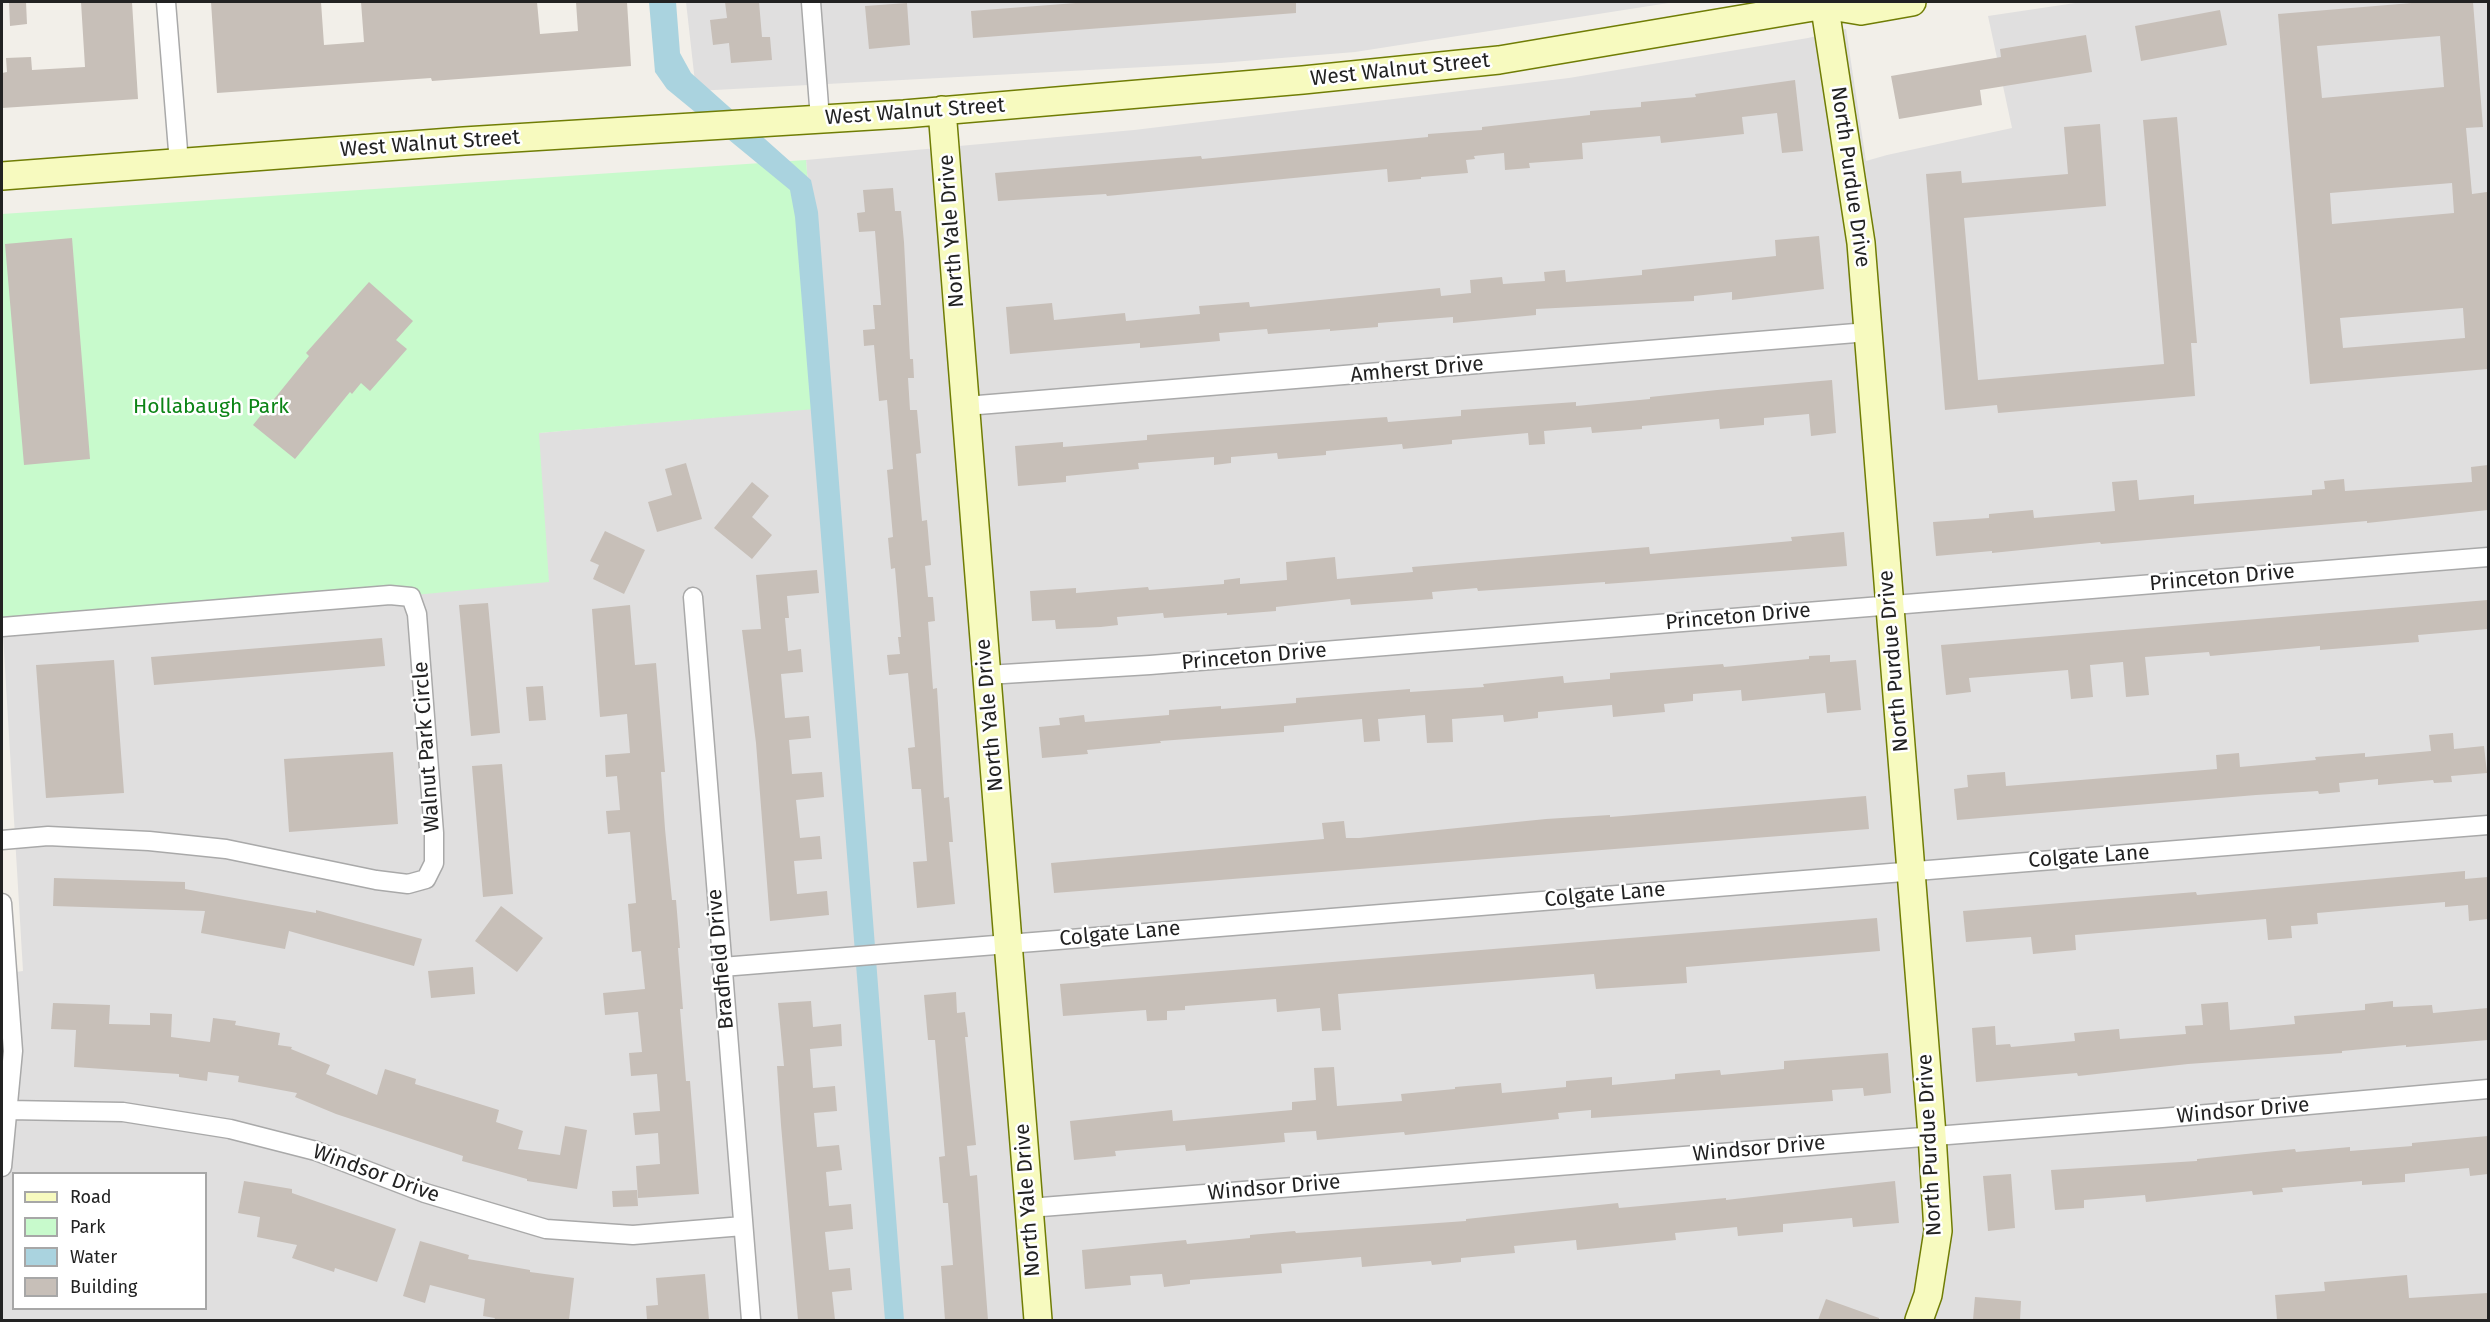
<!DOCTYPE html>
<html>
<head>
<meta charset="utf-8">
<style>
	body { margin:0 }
	#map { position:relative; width:2490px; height:1322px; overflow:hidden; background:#f2efe9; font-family:"Fira Sans",sans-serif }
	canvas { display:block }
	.frame { position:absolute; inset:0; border:3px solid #222; pointer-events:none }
	.legend { position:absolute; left:12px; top:1172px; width:195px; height:138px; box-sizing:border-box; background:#fff; border:2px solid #a7a7a7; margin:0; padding:8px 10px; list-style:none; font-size:18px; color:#222 }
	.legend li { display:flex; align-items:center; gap:12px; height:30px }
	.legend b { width:30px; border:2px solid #a7a7a7 }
</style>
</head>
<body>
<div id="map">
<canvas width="2490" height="1322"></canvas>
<div class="frame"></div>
<ul class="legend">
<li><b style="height:8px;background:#f7fabf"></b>Road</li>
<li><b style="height:16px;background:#c8facc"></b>Park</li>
<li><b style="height:16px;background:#aad3df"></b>Water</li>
<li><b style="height:16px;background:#c7bfb8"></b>Building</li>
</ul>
</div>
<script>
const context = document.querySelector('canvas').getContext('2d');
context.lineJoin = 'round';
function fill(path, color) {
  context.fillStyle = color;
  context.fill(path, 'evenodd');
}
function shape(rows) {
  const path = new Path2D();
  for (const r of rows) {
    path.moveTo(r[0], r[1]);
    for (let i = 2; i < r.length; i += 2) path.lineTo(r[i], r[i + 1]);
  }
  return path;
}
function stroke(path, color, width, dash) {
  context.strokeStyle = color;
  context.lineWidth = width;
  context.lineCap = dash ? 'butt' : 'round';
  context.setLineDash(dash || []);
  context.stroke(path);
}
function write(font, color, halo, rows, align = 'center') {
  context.font = font + ' "Fira Sans",sans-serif';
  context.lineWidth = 5;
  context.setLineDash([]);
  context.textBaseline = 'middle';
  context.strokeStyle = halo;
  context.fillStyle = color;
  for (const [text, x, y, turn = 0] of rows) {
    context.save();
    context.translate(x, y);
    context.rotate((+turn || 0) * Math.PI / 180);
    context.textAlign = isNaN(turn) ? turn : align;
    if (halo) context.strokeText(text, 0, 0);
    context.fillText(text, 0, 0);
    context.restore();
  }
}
fill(shape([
	[686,2,1675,2,1355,52,1220,63,696,91],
	[2082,2,2488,2,2488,1320,2,1320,2,974,23,971,3,635,539,433,826,407,806,160,1134,130,1569,78,1808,38,1846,29,1866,161,1887,155,2012,128,1988,16],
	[14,1174,206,1174,206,1308,14,1308]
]), '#e0dfdf');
fill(shape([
	[806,160,826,408,539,433,549,582,3,635,2,214]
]), '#c8facc');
fill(shape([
	[649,2,676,2,680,53,691,73,811,180,818,212,904,1320,885,1320,795,217,790,190,667,89,655,72]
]), '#aad3df');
fill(shape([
	[9,2,26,2,27,24,10,26],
	[81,2,132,2,138,99,2,108,2,73,7,72,6,58,31,57,32,70,85,67],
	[211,2,321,2,324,45,364,42,361,2,537,2,540,34,578,31,576,2,627,2,631,66,432,81,431,78,217,93],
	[725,2,759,2,762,37,770,37,772,60,731,63,729,43,713,45,710,20,727,18],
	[1089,2,1296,2,1296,13,973,38,971,11],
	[2424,2,2473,2,2483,127,2466,128,2472,194,2487,192,2488,369,2310,384,2278,14],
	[2440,36,2444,87,2322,98,2317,46],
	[2452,183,2454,213,2332,224,2330,193],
	[2463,308,2465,338,2343,348,2340,318],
	[907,3,910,45,869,49,865,6],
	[2220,10,2227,45,2141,61,2135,26],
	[2086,35,2092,72,1980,90,1982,105,1899,119,1891,76,2001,57,2000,49],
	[1795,80,1803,151,1782,153,1777,113,1742,117,1744,134,1661,143,1660,136,1582,143,1583,159,1529,163,1530,168,1505,170,1504,153,1474,156,1475,159,1466,160,1468,173,1421,177,1421,179,1388,182,1387,169,1107,196,1106,194,998,201,995,173,1201,156,1202,159,1428,137,1428,134,1482,130,1482,127,1590,115,1590,111,1641,107,1641,102,1696,97,1695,94],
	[2177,117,2197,343,2191,343,2195,396,1998,413,1997,405,1945,410,1926,174,1961,171,1962,183,2068,174,2064,127,2100,124,2106,206,1964,218,1978,380,2164,364,2143,120],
	[893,188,895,211,901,211,904,242,910,359,913,359,914,378,908,378,910,410,917,410,921,453,916,454,922,521,927,520,931,565,925,566,928,597,933,597,935,621,928,622,933,689,937,688,944,798,949,797,953,842,949,842,955,904,917,908,913,862,927,861,921,789,912,789,908,748,915,747,908,673,889,675,887,655,900,654,898,637,901,637,895,568,891,569,888,538,893,537,887,470,893,469,887,400,879,401,874,345,864,346,863,330,875,329,873,305,881,305,875,231,859,232,857,213,865,212,863,190],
	[1819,236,1824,289,1732,300,1732,292,1694,296,1694,301,1536,309,1536,315,1453,323,1453,317,1378,323,1378,327,1330,331,1330,329,1268,334,1267,329,1219,333,1220,341,1140,348,1140,343,1010,354,1006,307,1052,303,1054,320,1125,313,1126,321,1200,314,1199,306,1249,302,1250,307,1440,288,1441,296,1471,293,1470,280,1502,277,1503,284,1545,281,1544,272,1565,270,1566,282,1642,275,1642,270,1776,256,1775,240],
	[72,238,90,459,24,465,5,244],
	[369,282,413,321,396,340,407,349,370,391,361,383,352,394,350,392,295,459,253,425,309,356,306,353],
	[1832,380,1836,433,1811,436,1809,414,1764,418,1764,425,1720,429,1719,419,1642,426,1642,429,1592,433,1591,427,1544,431,1545,444,1529,445,1528,433,1452,440,1452,444,1403,449,1402,444,1326,451,1326,455,1278,459,1277,453,1231,457,1231,463,1214,465,1214,457,1138,463,1139,469,1066,476,1066,482,1018,486,1015,446,1063,442,1063,447,1147,440,1147,435,1387,417,1388,422,1461,416,1461,410,1576,402,1576,406,1650,399,1650,397,1717,390],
	[686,463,702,519,657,532,648,502,672,495,665,469],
	[2488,465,2488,510,2367,523,2367,521,2101,544,2100,542,1992,553,1992,551,1936,556,1933,522,1989,518,1989,514,2033,510,2034,518,2115,511,2112,482,2137,480,2139,500,2194,495,2194,504,2312,495,2312,490,2325,489,2324,481,2344,479,2345,491,2472,482,2471,467],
	[752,482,769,496,752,517,772,535,752,559,714,528],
	[605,531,645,550,624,594,593,579,599,565,590,561],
	[1844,532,1847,566,1605,584,1605,582,1478,591,1477,588,1432,592,1433,599,1351,605,1350,599,1276,607,1276,611,1227,615,1227,613,1164,618,1163,613,1117,617,1118,625,1101,627,1056,629,1055,620,1032,621,1030,591,1076,588,1076,593,1148,587,1149,590,1224,584,1224,580,1240,578,1240,584,1287,580,1286,562,1335,557,1337,579,1413,572,1412,567,1649,547,1650,554,1792,541,1791,537],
	[817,570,819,593,787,596,789,618,785,618,788,651,801,649,803,672,781,674,785,718,809,716,811,738,789,740,792,774,822,772,824,797,796,800,800,838,820,836,822,859,794,861,797,894,827,891,829,915,770,921,756,743,742,630,761,629,756,575],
	[2488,600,2488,629,2418,635,2419,642,2320,650,2320,646,2210,656,2209,652,2145,657,2149,695,2126,697,2123,662,2090,665,2093,697,2071,699,2068,670,1969,678,1971,692,1946,695,1941,645],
	[488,603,500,733,471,736,459,605],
	[630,605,635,665,656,663,665,772,661,772,665,829,672,900,676,900,680,948,678,948,683,1009,680,1009,686,1081,690,1081,699,1194,638,1198,636,1166,660,1164,658,1133,635,1135,633,1113,660,1111,657,1074,631,1076,629,1053,642,1052,638,1012,605,1015,603,993,645,989,641,951,632,952,628,904,636,903,630,832,608,834,606,811,620,810,617,776,606,777,605,755,630,753,627,714,600,717,592,609],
	[382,638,385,666,154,685,151,657],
	[1830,655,1830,662,1856,660,1861,710,1827,713,1825,693,1742,701,1741,690,1693,694,1693,701,1664,704,1665,712,1613,717,1612,705,1538,712,1538,718,1504,722,1503,715,1452,719,1453,742,1427,743,1425,715,1378,719,1380,741,1364,742,1362,719,1284,726,1284,732,1160,741,1161,743,1087,750,1088,754,1042,758,1039,727,1060,725,1059,718,1084,715,1085,722,1169,715,1169,710,1221,706,1221,709,1296,703,1296,698,1410,689,1410,692,1484,687,1483,684,1563,676,1564,683,1610,679,1610,673,1723,664,1724,667,1809,659,1809,656],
	[114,660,124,793,46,798,36,665],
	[543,686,546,720,529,721,526,687],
	[2453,733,2454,749,2484,746,2487,773,2451,776,2452,782,2434,783,2433,780,2378,785,2378,779,2339,783,2340,792,2319,794,2318,791,2256,795,1957,820,1954,789,1968,787,1967,775,2005,772,2006,786,2217,769,2216,755,2239,753,2240,767,2316,760,2315,757,2365,753,2365,757,2431,751,2429,735],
	[393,752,398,824,289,832,284,759],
	[502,764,513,894,483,897,472,766],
	[1866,796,1869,829,1054,893,1051,863,1324,839,1322,823,1344,821,1346,838,1359,838,1546,819,1610,815,1610,817],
	[2465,871,2465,879,2488,877,2488,919,2469,921,2468,905,2445,907,2445,902,2317,913,2318,924,2291,926,2292,938,2268,940,2266,919,2075,935,2076,950,2033,954,2031,937,1966,942,1963,911,2196,892,2197,895],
	[54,878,185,882,185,889,316,913,316,910,422,939,414,966,289,931,285,949,201,933,205,911,53,906],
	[501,906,543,938,517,972,475,941],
	[1877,918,1880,951,1686,967,1687,983,1596,989,1594,974,1338,994,1341,1030,1322,1031,1320,1008,1277,1012,1276,999,1185,1006,1185,1010,1167,1011,1167,1020,1147,1021,1146,1010,1063,1016,1060,984],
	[473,967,475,994,431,998,428,971],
	[956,992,957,1013,965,1012,968,1037,965,1037,976,1145,967,1146,970,1176,977,1175,988,1320,945,1320,941,1266,953,1265,948,1203,943,1203,939,1157,945,1156,935,1040,928,1040,924,995],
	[811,1001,813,1027,841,1024,842,1046,810,1049,813,1088,835,1086,837,1111,814,1113,817,1147,839,1145,842,1170,826,1172,829,1206,851,1204,853,1229,825,1232,829,1270,850,1268,852,1290,832,1292,835,1320,798,1320,781,1125,777,1066,784,1066,778,1003],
	[2393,1001,2393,1007,2432,1005,2433,1013,2488,1008,2488,1040,2406,1047,2406,1045,2342,1051,2342,1053,2188,1064,2078,1076,2077,1073,1976,1082,1972,1028,1995,1026,1996,1045,2010,1044,2011,1047,2075,1041,2074,1033,2119,1029,2120,1039,2186,1034,2185,1026,2203,1025,2201,1004,2228,1002,2230,1030,2295,1024,2294,1016,2365,1010,2365,1004],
	[53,1003,110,1005,109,1024,150,1025,150,1013,172,1014,171,1037,210,1042,213,1018,236,1021,235,1025,280,1033,278,1045,292,1047,291,1049,330,1065,326,1074,377,1095,385,1069,416,1079,415,1084,499,1110,496,1122,523,1131,518,1149,560,1155,565,1126,587,1130,577,1189,527,1181,527,1179,462,1161,463,1156,336,1114,295,1097,297,1093,238,1082,239,1076,208,1072,207,1081,179,1077,179,1074,74,1067,76,1030,51,1029],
	[1888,1053,1891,1093,1864,1096,1863,1088,1832,1090,1833,1101,1591,1118,1591,1110,1558,1113,1559,1119,1405,1135,1404,1132,1317,1140,1316,1131,1284,1133,1285,1142,1186,1151,1185,1145,1115,1151,1116,1156,1074,1160,1070,1121,1172,1110,1173,1121,1292,1110,1292,1102,1316,1100,1314,1068,1334,1067,1337,1106,1402,1101,1401,1094,1455,1089,1455,1087,1501,1083,1502,1093,1566,1087,1566,1081,1612,1077,1612,1085,1675,1079,1675,1074,1720,1070,1721,1075,1784,1069,1784,1061],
	[2488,1136,2488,1174,2470,1176,2469,1168,2405,1174,2405,1182,2362,1185,2362,1181,2282,1188,2283,1192,2253,1195,2252,1191,2146,1202,2145,1195,2084,1200,2084,1208,2055,1210,2051,1170,2197,1161,2197,1159,2295,1149,2296,1152,2350,1147,2350,1151,2412,1146,2412,1143],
	[2011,1174,2015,1228,1988,1231,1983,1176],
	[244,1181,292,1189,292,1193,396,1229,377,1282,335,1268,334,1272,292,1258,297,1245,257,1237,260,1217,238,1213],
	[1895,1181,1899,1223,1853,1227,1852,1218,1783,1224,1783,1232,1738,1236,1737,1227,1675,1233,1676,1240,1577,1250,1576,1240,1514,1246,1515,1253,1461,1258,1461,1262,1432,1265,1431,1261,1362,1267,1361,1257,1281,1264,1282,1273,1190,1280,1190,1284,1164,1287,1162,1274,1130,1276,1131,1285,1085,1289,1082,1250,1186,1240,1187,1244,1250,1238,1250,1235,1295,1231,1296,1233,1466,1221,1466,1219,1618,1203,1619,1208,1726,1198,1726,1200],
	[637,1190,638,1206,613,1207,612,1191],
	[420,1241,469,1255,468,1259,530,1270,530,1272,574,1278,569,1320,494,1320,495,1318,483,1316,485,1299,430,1285,425,1303,403,1296],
	[705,1274,709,1320,647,1320,646,1306,658,1305,656,1278],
	[2407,1275,2409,1298,2488,1293,2488,1320,2277,1320,2275,1295,2325,1291,2324,1282],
	[1975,1297,2021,1301,2020,1320,1973,1320],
	[1826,1299,1879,1318,1879,1320,1818,1320]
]), '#c7bfb8');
const street = shape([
	[166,2,179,163],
	[811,2,820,119],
	[966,406,1868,332],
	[693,597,751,1320],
	[2,627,390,595,411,597,417,614,434,833,434,863,426,879,408,884,376,880,226,849,149,841,48,836,2,840],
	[987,675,1150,665,2488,557],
	[2,903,13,1051,2,1167],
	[722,967,2488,825],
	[8,1110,123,1112,230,1129,316,1151,425,1193,546,1229,633,1235,743,1226],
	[1029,1208,2162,1118,2488,1089]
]);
const secondary = shape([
	[1824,2,1861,243,1932,1135,1938,1231,1928,1295,1919,1320],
	[942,110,1038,1320],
	[2,176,464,141,904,114,1303,80,1499,60,1825,5,1861,11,1912,2]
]);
stroke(street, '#a9a9a9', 21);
stroke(secondary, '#707d05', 30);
stroke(street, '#fff', 18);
stroke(secondary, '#f7fabf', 27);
write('21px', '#222', '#fff', [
	["West Walnut Street",1400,70,-6],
	["West Walnut Street",915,112,-4],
	["West Walnut Street",430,144,-4],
	["North Purdue Drive",1850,177,82],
	["North Yale Drive",952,231,-94],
	["Amherst Drive",1417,370,-5],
	["Princeton Drive",2222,578,-5],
	["Princeton Drive",1738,617,-5],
	["Princeton Drive",1254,657,-5],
	["North Purdue Drive",1894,661,-95],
	["North Yale Drive",990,715,-95],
	["Walnut Park Circle",427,747,-94],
	["Colgate Lane",2089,857,-4],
	["Colgate Lane",1605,895,-5],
	["Colgate Lane",1120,934,-5],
	["Bradfield Drive",721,959,-95],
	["Windsor Drive",2243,1111,-5],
	["North Purdue Drive",1930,1145,-93],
	["Windsor Drive",1759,1149,-5],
	["Windsor Drive",376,1174,20],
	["Windsor Drive",1274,1188,-5],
	["North Yale Drive",1028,1200,-94]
]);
write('21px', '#0c8416', '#fff', [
	["Hollabaugh Park",211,407]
]);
</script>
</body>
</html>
